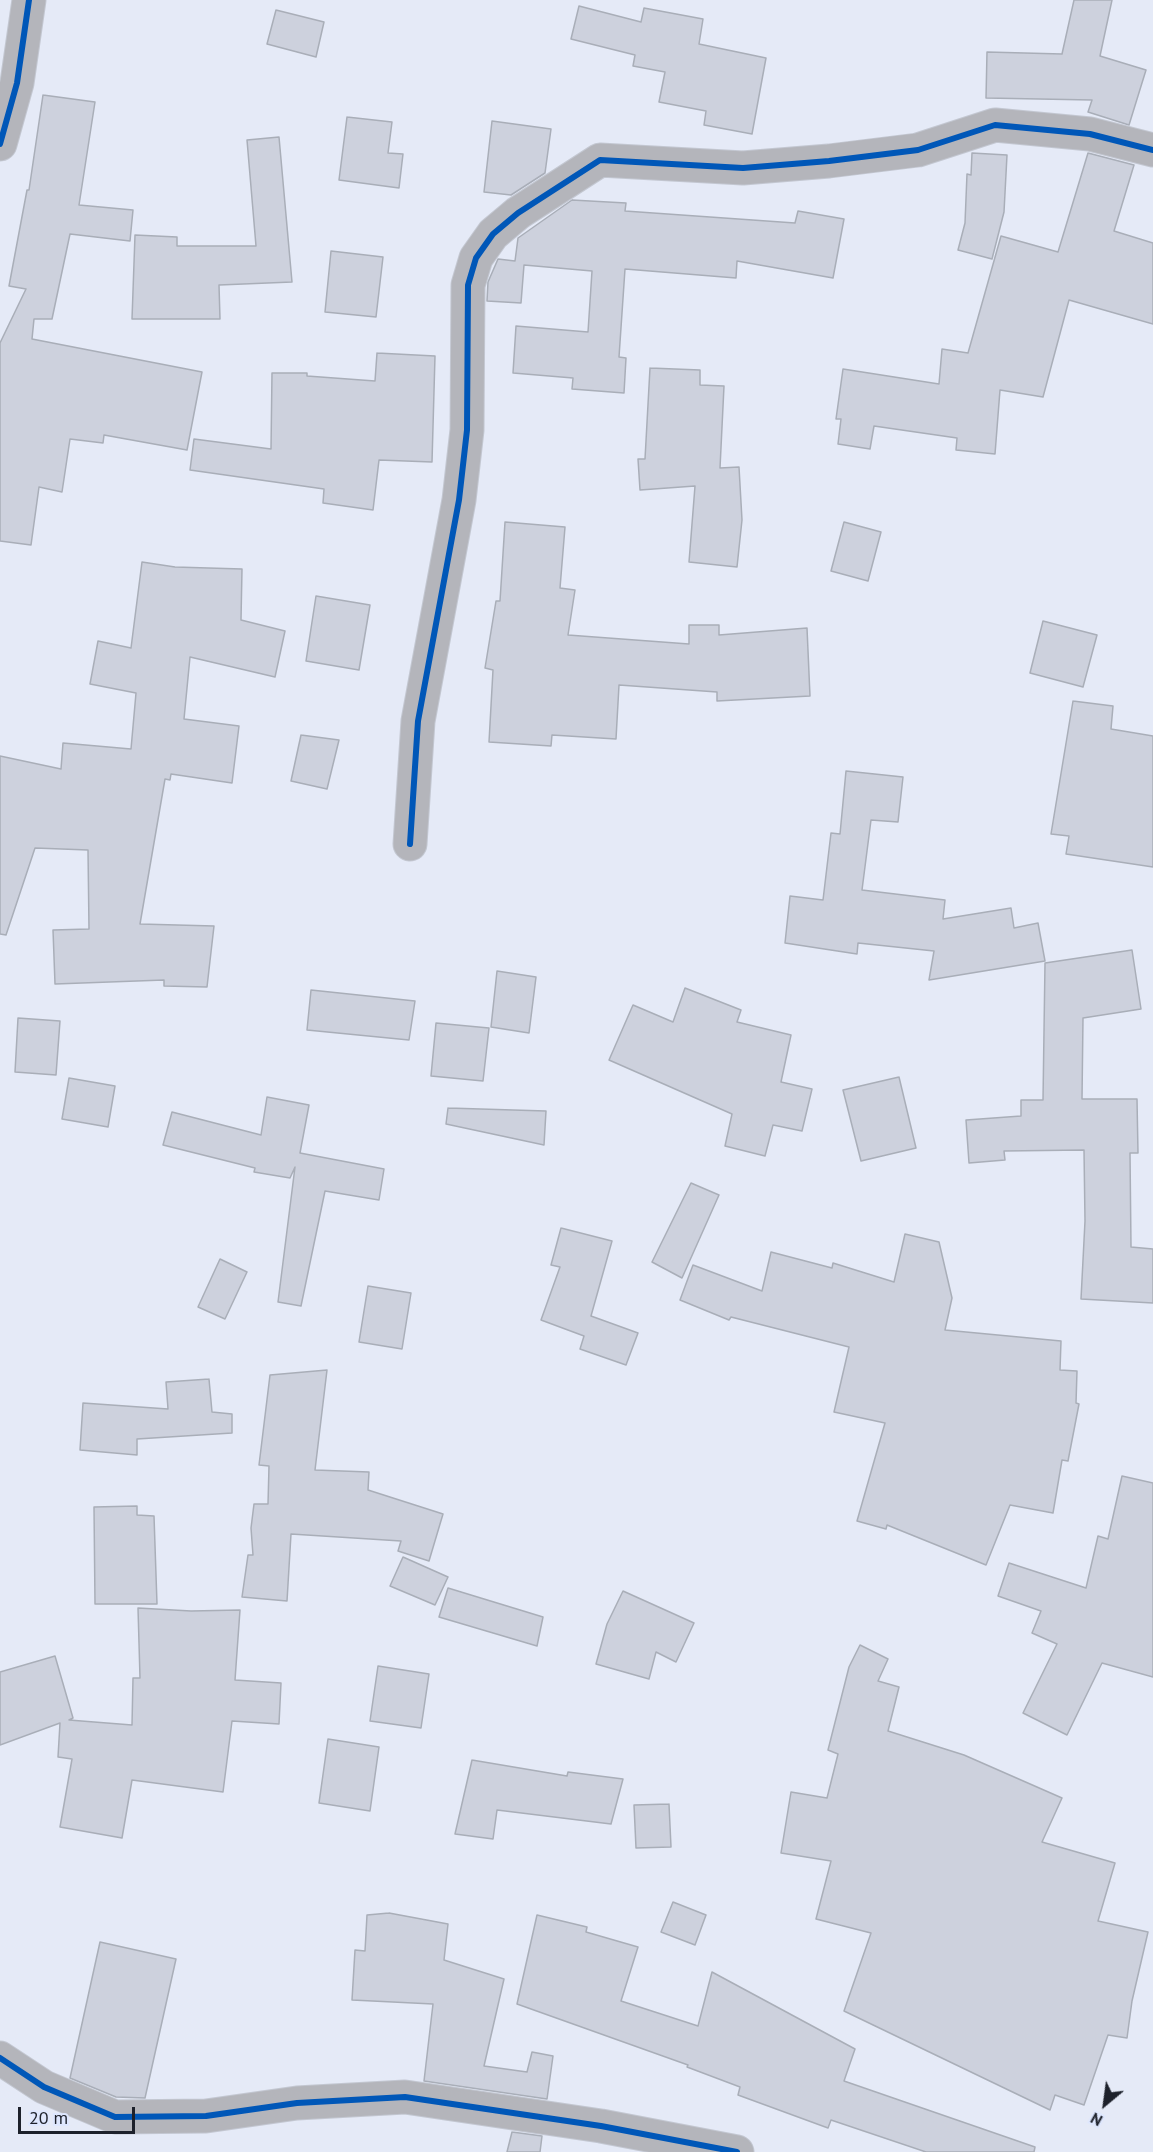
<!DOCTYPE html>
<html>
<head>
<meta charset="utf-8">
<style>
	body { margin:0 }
	#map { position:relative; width:1153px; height:2152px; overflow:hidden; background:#e5eaf7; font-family:"PT Sans",sans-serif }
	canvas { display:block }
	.north { position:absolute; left:1075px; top:2074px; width:60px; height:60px; -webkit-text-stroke:4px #dee7fe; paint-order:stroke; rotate:209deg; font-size:16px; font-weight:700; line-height:24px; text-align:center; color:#1d212b }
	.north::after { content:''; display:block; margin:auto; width:21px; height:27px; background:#1d212b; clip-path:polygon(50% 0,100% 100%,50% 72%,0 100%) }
	.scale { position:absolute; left:18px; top:2107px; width:117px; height:27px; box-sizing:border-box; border:3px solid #1d212b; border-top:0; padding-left:8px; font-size:18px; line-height:21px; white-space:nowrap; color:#1d212b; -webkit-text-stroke:4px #dee7fe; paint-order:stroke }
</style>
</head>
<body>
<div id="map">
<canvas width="1153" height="2152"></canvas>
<div class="north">N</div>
<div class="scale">20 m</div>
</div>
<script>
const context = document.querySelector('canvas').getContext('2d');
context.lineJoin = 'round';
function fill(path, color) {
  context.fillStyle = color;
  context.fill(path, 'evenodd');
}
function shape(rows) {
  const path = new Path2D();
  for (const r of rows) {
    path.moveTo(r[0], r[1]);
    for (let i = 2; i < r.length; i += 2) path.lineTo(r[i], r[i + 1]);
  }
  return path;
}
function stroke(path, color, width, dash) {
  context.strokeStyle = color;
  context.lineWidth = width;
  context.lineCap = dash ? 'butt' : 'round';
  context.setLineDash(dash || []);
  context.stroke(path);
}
const building = shape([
	[1074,0,1112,0,1100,56,1146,70,1129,125,1088,112,1092,100,986,98,987,52,1062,54,1074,0],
	[579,6,641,22,644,8,703,19,699,44,766,58,752,134,704,125,706,111,659,102,665,72,633,66,635,55,571,39,579,6],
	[276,10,324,22,316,57,267,44,276,10],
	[43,95,95,102,79,205,133,210,130,241,70,234,52,319,34,319,32,339,202,372,187,450,104,435,103,443,70,439,62,492,39,487,31,545,0,541,0,343,26,289,9,286,27,190,29,190,43,95],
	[347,117,392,122,388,153,403,154,399,188,339,180,347,117],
	[492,121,551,129,545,173,511,195,484,192,492,121],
	[279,137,292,282,219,285,220,319,132,319,135,235,177,237,177,246,256,246,247,140,279,137],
	[972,153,1007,155,1004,212,992,259,958,250,965,223,967,174,971,175,972,153],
	[1088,153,1134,165,1114,231,1153,243,1153,324,1069,300,1043,397,1000,390,995,454,956,450,957,438,874,426,870,449,838,444,841,419,836,419,843,369,939,384,942,349,968,353,1001,236,1058,252,1088,153],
	[572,200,626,203,625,211,795,223,798,211,844,219,833,278,737,261,736,278,625,269,619,357,626,358,624,393,572,389,573,378,513,373,516,326,588,332,592,271,524,265,521,303,487,301,488,282,498,259,515,261,518,238,572,200],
	[331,251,383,257,376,317,325,312,331,251],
	[377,353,435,356,432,462,379,460,373,510,323,503,324,489,190,470,194,439,271,449,272,373,307,373,307,376,375,381,377,353],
	[650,368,700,370,700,385,724,386,720,468,739,467,742,520,737,567,689,562,695,486,640,490,638,459,645,459,650,368],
	[505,522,565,527,560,588,575,590,568,635,689,644,689,625,719,625,719,635,807,628,810,696,717,701,717,692,619,685,616,739,552,735,551,746,489,742,493,670,485,668,496,601,500,601,505,522],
	[844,522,881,532,868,581,831,571,844,522],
	[142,562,175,567,242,569,241,620,285,631,275,677,190,657,184,719,239,726,232,783,171,774,170,780,165,779,140,924,214,926,207,987,164,986,164,980,55,984,53,930,89,929,88,850,35,848,6,935,0,934,0,756,61,769,63,743,131,749,136,693,90,684,98,641,131,648,142,562],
	[316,596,370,605,359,670,306,661,316,596],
	[1043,621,1097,635,1083,687,1030,673,1043,621],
	[1073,701,1113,706,1111,729,1153,736,1153,867,1066,854,1069,836,1051,834,1073,701],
	[301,735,339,740,327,789,291,781,301,735],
	[846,771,903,777,898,822,871,820,862,890,945,900,943,919,1011,908,1014,928,1038,923,1045,961,929,980,934,951,858,943,857,954,785,943,790,896,823,900,831,833,840,834,846,771],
	[1132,950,1141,1009,1083,1018,1082,1099,1137,1099,1138,1153,1130,1153,1131,1247,1153,1249,1153,1303,1081,1299,1085,1221,1084,1150,1004,1151,1005,1160,969,1163,966,1120,1021,1116,1021,1100,1043,1100,1045,963,1132,950],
	[497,971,536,977,529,1033,491,1027,497,971],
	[685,988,741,1010,737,1022,791,1035,781,1082,812,1089,802,1131,773,1125,765,1156,725,1146,732,1114,609,1060,633,1005,673,1022,685,988],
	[311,990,415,1001,409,1040,307,1030,311,990],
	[18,1018,60,1021,56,1075,15,1072,18,1018],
	[436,1023,489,1028,483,1081,431,1076,436,1023],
	[899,1077,916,1148,861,1161,843,1090,899,1077],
	[69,1078,115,1086,108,1127,62,1119,69,1078],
	[267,1097,309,1105,300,1153,384,1169,379,1200,325,1191,301,1306,278,1302,295,1167,290,1178,254,1172,255,1168,163,1145,172,1112,261,1135,267,1097],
	[448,1108,546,1111,544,1145,446,1124,448,1108],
	[691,1183,719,1195,682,1278,652,1262,691,1183],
	[561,1228,612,1241,591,1316,638,1333,626,1365,580,1349,584,1336,541,1320,560,1267,551,1265,561,1228],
	[905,1234,939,1242,952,1298,945,1330,1061,1341,1060,1370,1077,1371,1076,1403,1079,1404,1068,1461,1062,1460,1053,1513,1010,1505,986,1565,887,1525,886,1529,857,1521,885,1423,834,1412,849,1347,731,1317,729,1320,680,1300,693,1265,762,1291,771,1252,832,1268,833,1263,894,1282,905,1234],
	[220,1259,247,1272,225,1319,198,1307,220,1259],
	[368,1286,411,1293,402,1349,359,1342,368,1286],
	[327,1370,315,1470,369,1472,368,1490,443,1514,429,1561,398,1551,401,1541,291,1534,287,1601,242,1597,248,1555,253,1555,251,1528,254,1504,268,1504,269,1466,259,1465,270,1375,327,1370],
	[209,1379,212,1412,232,1414,232,1433,137,1439,137,1455,80,1450,83,1403,168,1409,166,1382,209,1379],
	[1122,1476,1153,1483,1153,1677,1102,1663,1067,1735,1023,1713,1057,1644,1032,1633,1041,1611,998,1596,1009,1563,1086,1588,1098,1536,1108,1539,1122,1476],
	[137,1506,137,1515,154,1516,157,1604,95,1604,94,1507,137,1506],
	[403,1557,448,1577,435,1605,390,1586,403,1557],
	[448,1588,543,1617,537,1646,439,1617,448,1588],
	[623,1591,694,1623,676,1662,656,1652,649,1679,596,1664,607,1624,623,1591],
	[138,1608,191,1611,240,1610,235,1680,281,1683,279,1724,232,1721,223,1792,132,1780,122,1838,60,1827,72,1759,58,1757,60,1723,0,1745,0,1672,55,1656,73,1718,69,1720,132,1725,133,1678,140,1678,138,1608],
	[860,1645,888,1659,878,1681,899,1687,888,1731,964,1755,1062,1798,1042,1842,1115,1863,1098,1921,1148,1932,1132,2001,1127,2038,1108,2035,1084,2105,1055,2095,1050,2110,844,2011,871,1933,816,1919,831,1861,781,1853,791,1792,827,1798,838,1754,828,1750,849,1667,860,1645],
	[378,1666,429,1674,421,1728,370,1721,378,1666],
	[328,1739,379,1747,370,1811,319,1803,328,1739],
	[472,1760,567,1776,568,1772,623,1779,611,1824,497,1810,493,1839,455,1834,472,1760],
	[669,1804,671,1847,636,1848,634,1805,669,1804],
	[673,1902,706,1915,695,1945,661,1932,673,1902],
	[389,1913,448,1924,444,1960,504,1979,484,2066,527,2072,532,2052,553,2056,547,2099,424,2081,433,2004,352,2000,355,1950,365,1951,367,1915,389,1913],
	[537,1915,587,1927,586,1932,638,1947,621,2001,698,2026,712,1972,855,2049,844,2081,1035,2147,1034,2152,926,2152,831,2120,828,2128,738,2095,740,2087,687,2067,688,2065,517,2004,537,1915],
	[100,1942,176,1959,145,2098,116,2097,70,2078,100,1942],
	[512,2132,542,2136,540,2152,507,2152,512,2132]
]);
fill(building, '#cdd1dd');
stroke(building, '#a9aeb8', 1.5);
const minor = shape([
	[0,144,17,83,29,0],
	[410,844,418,721,459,500,467,430,468,285,476,258,493,234,518,213,600,160,743,168,829,161,918,150,995,125,1090,134,1153,150],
	[0,2058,44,2087,115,2117,206,2116,297,2103,405,2097,601,2126,737,2152]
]);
stroke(minor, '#c3c7d1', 35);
stroke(minor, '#b4b5bb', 33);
stroke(shape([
	[0,144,17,83,29,0],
	[410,844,418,721,459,500,467,430,468,285,476,258,493,234,518,213,600,160,743,168,829,161,918,150,995,125,1090,134,1153,150],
	[0,2058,44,2087,115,2117,206,2116,297,2103,405,2097,601,2126,737,2152]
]), '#0057b8', 6);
</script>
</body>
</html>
